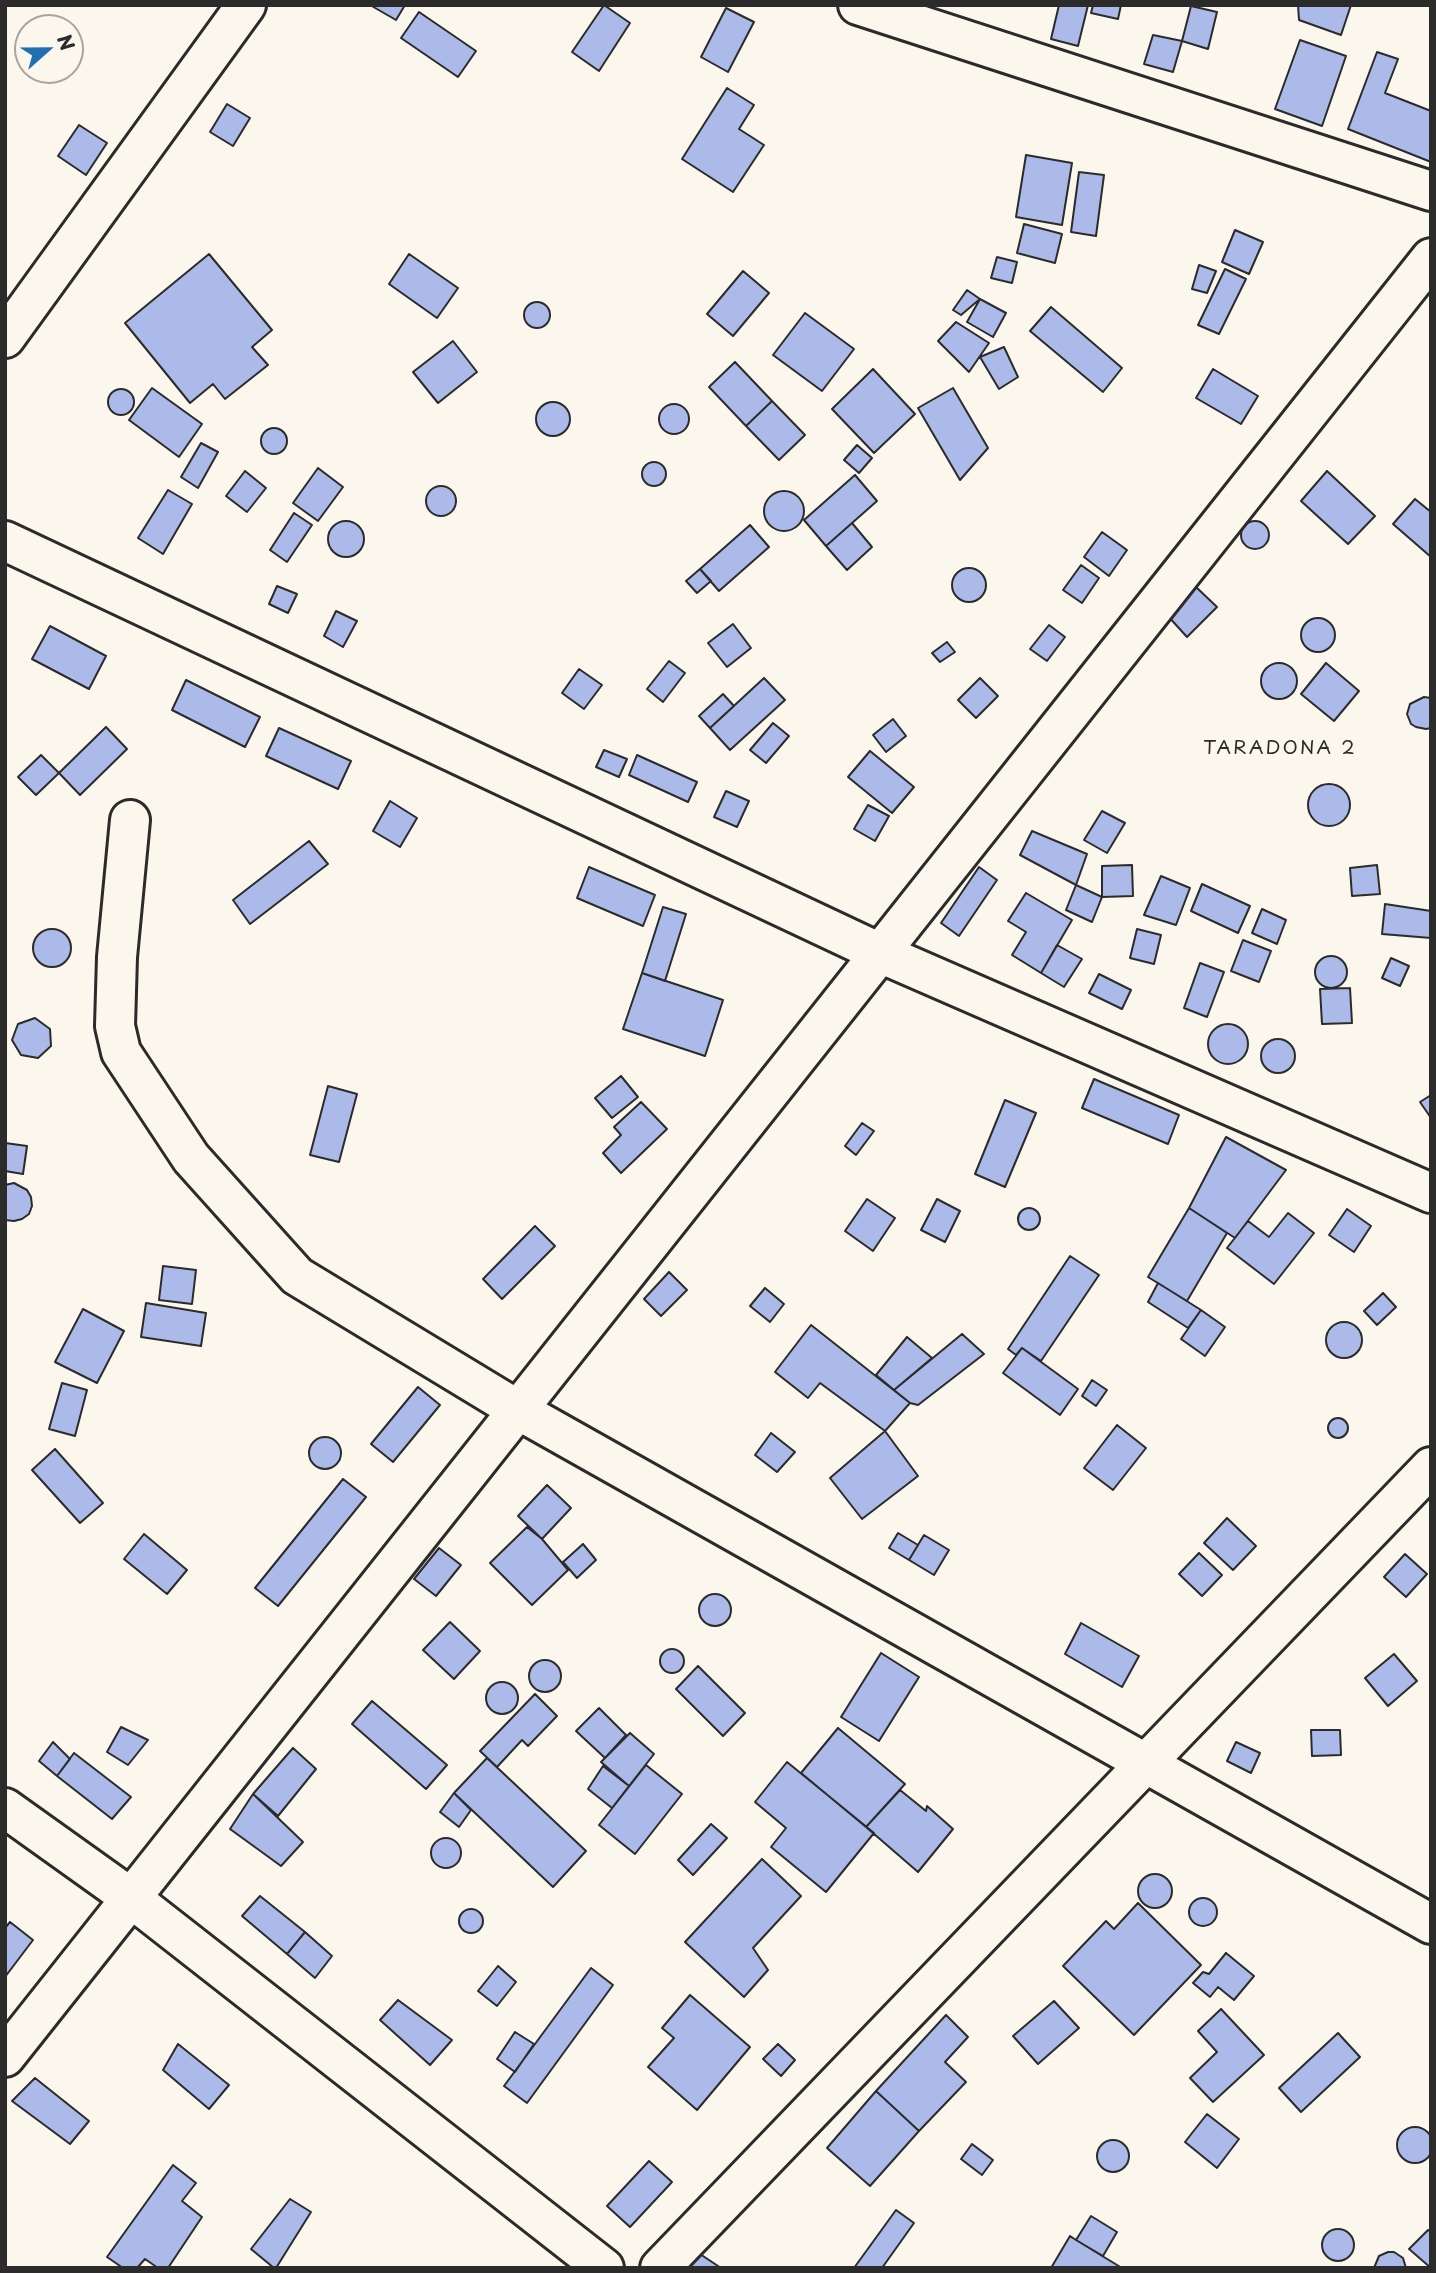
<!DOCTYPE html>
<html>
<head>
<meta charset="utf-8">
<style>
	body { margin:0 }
	#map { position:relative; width:1436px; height:2273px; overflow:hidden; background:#fbf7ec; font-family:"Playpen Sans",sans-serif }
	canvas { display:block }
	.frame { position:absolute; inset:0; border:7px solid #2b2b2b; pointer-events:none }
	.north { position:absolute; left:14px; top:14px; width:70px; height:70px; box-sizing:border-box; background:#fbf7ec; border:2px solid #a8a59f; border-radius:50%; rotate:69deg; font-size:19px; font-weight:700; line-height:28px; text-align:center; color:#2b2b2b }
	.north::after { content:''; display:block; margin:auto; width:24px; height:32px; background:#1f6fb2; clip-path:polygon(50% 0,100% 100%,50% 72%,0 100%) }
</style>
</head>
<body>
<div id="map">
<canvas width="1436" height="2273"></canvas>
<div class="frame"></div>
<div class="north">N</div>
</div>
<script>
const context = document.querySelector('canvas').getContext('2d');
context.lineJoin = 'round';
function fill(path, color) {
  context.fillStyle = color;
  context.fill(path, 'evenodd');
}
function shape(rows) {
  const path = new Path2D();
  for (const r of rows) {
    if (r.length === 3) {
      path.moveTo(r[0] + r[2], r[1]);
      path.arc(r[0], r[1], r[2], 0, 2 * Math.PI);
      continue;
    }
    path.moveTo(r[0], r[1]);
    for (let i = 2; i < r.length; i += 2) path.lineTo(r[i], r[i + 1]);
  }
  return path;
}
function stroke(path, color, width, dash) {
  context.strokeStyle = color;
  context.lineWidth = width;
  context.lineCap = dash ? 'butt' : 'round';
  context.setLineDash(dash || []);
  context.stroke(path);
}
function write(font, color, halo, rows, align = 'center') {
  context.font = font + ' "Playpen Sans",sans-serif';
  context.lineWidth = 5;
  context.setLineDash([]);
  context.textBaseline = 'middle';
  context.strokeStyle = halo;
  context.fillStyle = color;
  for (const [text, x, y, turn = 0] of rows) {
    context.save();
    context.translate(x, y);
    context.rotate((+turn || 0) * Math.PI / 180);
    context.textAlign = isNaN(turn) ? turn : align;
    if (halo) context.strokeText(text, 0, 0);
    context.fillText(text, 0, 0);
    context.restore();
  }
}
const building = shape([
	[370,5,405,5,396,20,370,5],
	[604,5,630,23,599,71,572,52,604,5],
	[1059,5,1088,5,1078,46,1051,39,1059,5],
	[1093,5,1121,5,1118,19,1091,13,1093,5],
	[1298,5,1351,5,1341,35,1299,20,1298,5],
	[1191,6,1217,12,1208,49,1182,41,1191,6],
	[726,8,754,22,728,72,701,57,726,8],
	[419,12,476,51,458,77,401,38,419,12],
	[1153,35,1182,41,1173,72,1144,64,1153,35],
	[1300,40,1346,56,1322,126,1275,109,1300,40],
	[1377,52,1398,59,1385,93,1431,111,1431,162,1348,129,1377,52],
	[727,88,754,105,739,129,764,145,733,192,682,159,727,88],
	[227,104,250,118,233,146,210,132,227,104],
	[79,125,107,143,86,175,58,156,79,125],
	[1026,155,1072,163,1062,225,1016,217,1026,155],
	[1079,172,1104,175,1096,236,1071,232,1079,172],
	[1024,224,1062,234,1055,263,1017,253,1024,224],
	[1235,230,1263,242,1249,274,1222,262,1235,230],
	[209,254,272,330,252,347,268,365,225,399,213,384,190,403,125,323,209,254],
	[409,254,458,288,437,318,389,284,409,254],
	[997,257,1017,262,1012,283,991,278,997,257],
	[1199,265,1216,271,1207,293,1192,289,1199,265],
	[1225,269,1246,279,1219,334,1198,325,1225,269],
	[743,271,769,293,733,336,707,314,743,271],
	[967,290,980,299,961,315,953,310,967,290],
	[980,299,1006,313,993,337,967,322,980,299],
	[537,315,13],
	[1051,307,1122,368,1103,392,1030,331,1051,307],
	[805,313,854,349,822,391,773,355,805,313],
	[956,322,989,343,969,372,938,341,956,322],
	[453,341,477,372,438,403,413,372,453,341],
	[1004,347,1018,377,999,389,980,357,1004,347],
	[735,362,772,401,746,426,709,387,735,362],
	[873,369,915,414,874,453,832,409,873,369],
	[1213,369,1258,396,1241,424,1196,398,1213,369],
	[152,388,202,424,179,457,129,420,152,388],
	[953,388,988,448,960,480,918,408,953,388],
	[121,402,13],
	[772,401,805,435,779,460,746,426,772,401],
	[553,419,17],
	[674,419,15],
	[274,441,13],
	[201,443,218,452,198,488,181,477,201,443],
	[857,445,872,458,859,473,844,460,857,445],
	[654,474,12],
	[318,468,343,487,318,521,293,503,318,468],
	[245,471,266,488,247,512,226,496,245,471],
	[1327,471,1375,516,1348,544,1301,501,1327,471],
	[855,475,877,501,826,546,804,520,855,475],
	[441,501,15],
	[168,490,192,504,163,554,138,538,168,490],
	[784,511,20],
	[1415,499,1431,512,1431,557,1393,524,1415,499],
	[294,513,312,525,287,562,270,550,294,513],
	[346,539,18],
	[1255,535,14],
	[852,523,872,547,847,570,826,546,852,523],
	[750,525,769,547,719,591,700,569,750,525],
	[1102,532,1127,550,1109,576,1084,557,1102,532],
	[1081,565,1099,578,1082,603,1063,590,1081,565],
	[969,585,17],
	[700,569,711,581,697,593,686,581,700,569],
	[277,586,297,594,288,613,269,604,277,586],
	[1196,587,1217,607,1187,637,1167,615,1196,587],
	[336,611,357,621,343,647,324,636,336,611],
	[1318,635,17],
	[733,624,751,648,727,667,708,643,733,624],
	[1049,625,1065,637,1047,661,1030,649,1049,625],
	[50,626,106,656,89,689,32,659,50,626],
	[947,642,955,652,940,662,932,653,947,642],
	[669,661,685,673,663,702,647,689,669,661],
	[1279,681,18],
	[1326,663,1359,691,1334,721,1301,694,1326,663],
	[579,669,602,685,584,709,562,693,579,669],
	[764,678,785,700,730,750,710,728,764,678],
	[980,678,998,696,976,718,958,700,980,678],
	[186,680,260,717,245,747,172,710,186,680],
	[723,694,734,706,710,728,699,716,723,694],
	[1424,697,1431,698,1431,728,1426,729,1416,727,1411,724,1407,714,1410,704,1424,697],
	[893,719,906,736,886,752,873,735,893,719],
	[773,723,789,736,766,763,750,750,773,723],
	[106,727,127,749,80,795,59,773,106,727],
	[279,728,351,761,338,789,266,756,279,728],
	[604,750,627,759,619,777,596,767,604,750],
	[870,751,914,787,892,813,848,777,870,751],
	[41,755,59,773,36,795,18,777,41,755],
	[637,755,697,782,688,802,629,775,637,755],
	[1329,805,21],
	[726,791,749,801,737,827,714,817,726,791],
	[390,801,417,818,400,847,373,831,390,801],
	[868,805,889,816,875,841,854,829,868,805],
	[1102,811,1125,823,1107,853,1084,840,1102,811],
	[1032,831,1087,854,1076,885,1020,855,1032,831],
	[309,841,328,864,250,924,233,900,309,841],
	[1132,865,1133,896,1102,897,1102,866,1132,865],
	[1377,865,1380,894,1352,896,1350,868,1377,865],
	[589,867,655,895,643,926,577,898,589,867],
	[979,867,997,880,959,936,941,923,979,867],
	[1161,876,1190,888,1176,925,1144,915,1161,876],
	[1202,884,1250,906,1238,933,1191,911,1202,884],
	[1076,885,1102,897,1092,922,1066,910,1076,885],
	[1026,893,1072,920,1041,973,1012,955,1026,932,1008,921,1026,893],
	[1385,904,1431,911,1431,938,1382,934,1385,904],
	[663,907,686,914,665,981,642,973,663,907],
	[1262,909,1286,920,1277,944,1252,933,1262,909],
	[52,948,19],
	[1137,929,1161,935,1154,964,1130,958,1137,929],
	[1243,940,1271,951,1259,982,1231,971,1243,940],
	[1057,945,1082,959,1064,987,1041,973,1057,945],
	[1331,972,16],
	[1391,958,1409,966,1400,986,1382,978,1391,958],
	[1200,963,1224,972,1207,1017,1184,1008,1200,963],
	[642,973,723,1000,705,1056,623,1029,642,973],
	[1099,974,1131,990,1122,1009,1089,993,1099,974],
	[1350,988,1352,1023,1322,1024,1320,989,1350,988],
	[35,1018,50,1029,51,1046,38,1058,21,1055,12,1040,18,1024,35,1018],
	[1228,1044,20],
	[1278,1056,17],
	[621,1076,638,1097,612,1118,595,1098,621,1076],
	[1094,1079,1179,1115,1168,1144,1082,1108,1094,1079],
	[328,1086,357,1094,339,1162,310,1155,328,1086],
	[1431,1095,1431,1118,1420,1102,1431,1095],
	[1005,1100,1036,1113,1005,1187,975,1174,1005,1100],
	[641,1102,667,1129,621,1173,603,1153,621,1135,614,1127,641,1102],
	[862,1123,874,1131,856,1155,845,1146,862,1123],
	[1226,1137,1286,1170,1235,1238,1189,1208,1226,1137],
	[5,1143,27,1146,23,1174,5,1171,5,1143],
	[14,1183,27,1190,31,1197,32,1206,29,1214,22,1219,14,1221,5,1220,5,1185,14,1183],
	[867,1199,895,1218,873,1251,845,1231,867,1199],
	[937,1199,960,1211,945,1242,921,1230,937,1199],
	[1029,1219,11],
	[1189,1208,1227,1233,1187,1301,1148,1277,1189,1208],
	[1347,1209,1371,1226,1354,1252,1329,1235,1347,1209],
	[1288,1213,1314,1233,1274,1284,1227,1248,1248,1221,1269,1237,1288,1213],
	[535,1226,555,1246,502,1299,483,1279,535,1226],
	[1070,1256,1099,1275,1041,1361,1022,1348,1016,1355,1008,1349,1070,1256],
	[163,1266,196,1270,192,1304,159,1300,163,1266],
	[669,1272,687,1290,661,1316,644,1299,669,1272],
	[1158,1283,1201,1310,1188,1328,1148,1302,1158,1283],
	[765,1288,784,1304,770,1322,750,1306,765,1288],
	[1383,1293,1396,1307,1377,1325,1364,1311,1383,1293],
	[146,1303,206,1313,201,1346,141,1337,146,1303],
	[83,1309,124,1331,97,1383,55,1362,83,1309],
	[1201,1310,1225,1327,1205,1356,1181,1339,1201,1310],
	[1344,1340,18],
	[811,1325,910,1403,885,1431,820,1383,808,1398,775,1372,811,1325],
	[962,1334,984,1354,918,1405,910,1403,894,1390,962,1334],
	[907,1337,932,1358,894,1390,876,1375,907,1337],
	[1022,1348,1078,1389,1060,1415,1003,1373,1022,1348],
	[1092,1380,1107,1390,1096,1406,1082,1396,1092,1380],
	[62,1383,87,1390,75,1436,49,1429,62,1383],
	[418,1387,440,1405,393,1462,371,1444,418,1387],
	[1338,1428,10],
	[1117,1425,1146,1448,1113,1490,1084,1468,1117,1425],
	[885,1431,918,1476,862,1519,830,1478,885,1431],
	[771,1433,795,1452,777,1472,755,1455,771,1433],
	[325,1453,16],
	[55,1449,103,1503,80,1523,32,1470,55,1449],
	[343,1479,366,1497,278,1606,255,1588,343,1479],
	[547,1485,571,1508,542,1539,518,1516,547,1485],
	[1227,1518,1256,1546,1233,1570,1204,1543,1227,1518],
	[527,1527,542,1539,568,1570,532,1605,490,1563,527,1527],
	[898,1533,918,1545,909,1560,889,1548,898,1533],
	[144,1534,187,1570,167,1594,124,1559,144,1534],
	[924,1535,949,1550,934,1575,909,1560,924,1535],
	[583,1544,596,1560,577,1578,563,1562,583,1544],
	[439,1548,461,1565,436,1596,414,1579,439,1548],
	[1199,1553,1222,1575,1202,1596,1179,1574,1199,1553],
	[1405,1554,1427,1574,1406,1597,1384,1577,1405,1554],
	[715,1610,16],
	[450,1622,480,1651,454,1679,423,1650,450,1622],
	[1081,1623,1139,1656,1122,1687,1065,1654,1081,1623],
	[672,1661,12],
	[881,1653,919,1677,879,1741,841,1717,881,1653],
	[1394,1654,1417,1681,1388,1706,1365,1678,1394,1654],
	[545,1676,16],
	[698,1666,745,1713,723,1736,676,1689,698,1666],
	[502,1698,16],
	[535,1694,557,1716,528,1746,522,1740,497,1767,480,1751,535,1694],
	[372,1701,447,1765,426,1789,352,1724,372,1701],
	[599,1708,626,1735,605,1758,576,1731,599,1708],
	[121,1727,148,1740,128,1765,107,1752,121,1727],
	[838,1728,905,1784,866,1827,801,1773,838,1728],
	[1311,1730,1340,1730,1341,1755,1312,1756,1311,1730],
	[630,1733,654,1754,629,1786,601,1762,630,1733],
	[53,1742,70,1759,57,1776,39,1761,53,1742],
	[1236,1742,1260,1753,1251,1773,1227,1761,1236,1742],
	[293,1748,316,1769,278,1816,253,1794,293,1748],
	[74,1753,131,1797,112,1819,57,1776,74,1753],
	[487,1758,586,1851,553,1887,454,1793,487,1758],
	[787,1762,874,1833,826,1892,771,1847,786,1828,755,1802,787,1762],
	[646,1765,682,1794,635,1854,599,1825,646,1765],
	[603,1766,629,1786,612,1808,588,1789,603,1766],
	[900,1790,926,1811,927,1806,953,1829,918,1872,866,1827,900,1790],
	[454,1793,471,1810,459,1827,440,1812,454,1793],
	[253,1794,303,1842,281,1866,230,1829,253,1794],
	[711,1824,727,1838,693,1875,678,1860,711,1824],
	[446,1853,15],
	[762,1859,801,1896,753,1948,768,1970,744,1997,685,1942,762,1859],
	[1155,1891,17],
	[260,1896,305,1932,287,1954,242,1916,260,1896],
	[1203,1912,14],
	[1138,1903,1201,1965,1134,2035,1063,1966,1106,1921,1114,1929,1138,1903],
	[471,1921,12],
	[10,1922,33,1940,5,1977,5,1928,10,1922],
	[305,1932,332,1956,315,1978,287,1954,305,1932],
	[1226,1953,1254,1976,1234,2000,1218,1987,1210,1997,1193,1983,1203,1972,1209,1974,1226,1953],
	[498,1966,516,1982,497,2006,478,1991,498,1966],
	[591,1968,613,1985,527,2103,504,2086,591,1968],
	[690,1995,750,2047,697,2110,648,2067,674,2038,662,2028,690,1995],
	[398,2000,452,2040,430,2065,380,2020,398,2000],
	[1054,2001,1079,2028,1038,2064,1013,2036,1054,2001],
	[1221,2009,1264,2055,1213,2102,1190,2078,1217,2052,1198,2031,1221,2009],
	[946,2015,968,2037,945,2062,966,2082,919,2131,876,2091,946,2015],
	[515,2032,534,2044,515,2072,497,2059,515,2032],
	[1338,2033,1360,2057,1301,2112,1279,2088,1338,2033],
	[178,2044,229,2085,209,2109,163,2070,178,2044],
	[778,2044,795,2060,781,2076,763,2059,778,2044],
	[35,2078,89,2121,70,2144,12,2101,35,2078],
	[876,2091,919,2131,870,2186,827,2148,876,2091],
	[1207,2114,1239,2139,1217,2168,1185,2142,1207,2114],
	[1415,2145,18],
	[1113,2156,16],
	[972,2144,993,2160,982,2175,961,2159,972,2144],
	[649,2161,672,2182,630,2227,607,2206,649,2161],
	[173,2165,196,2183,182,2201,202,2217,168,2268,158,2268,145,2259,137,2268,123,2268,107,2257,173,2165],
	[290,2199,311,2212,276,2268,274,2268,251,2249,290,2199],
	[896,2210,914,2223,882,2268,854,2268,896,2210],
	[1091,2216,1117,2232,1103,2256,1076,2240,1091,2216],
	[1338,2245,16],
	[1428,2230,1431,2232,1431,2268,1409,2249,1428,2230],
	[1070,2236,1076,2240,1122,2268,1051,2268,1070,2236],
	[694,2250,721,2268,683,2268,694,2250],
	[1388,2252,1394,2252,1403,2258,1406,2268,1374,2268,1379,2256,1388,2252]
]);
fill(building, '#acbaea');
stroke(building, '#2b2b2b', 2);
const minor = shape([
	[858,5,1431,191],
	[5,338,246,5],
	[5,541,880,953,1431,1193],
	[130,820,117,957,115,1026,121,1052,191,1158,297,1276,518,1410,1431,1924],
	[5,1808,131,1898,604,2268],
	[5,2057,1431,258],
	[660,2268,1431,1467]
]);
stroke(minor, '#2b2b2b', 44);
stroke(minor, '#fbf7ec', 38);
context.letterSpacing = '2px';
write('19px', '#2b2b2b', '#fbf7ec', [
	["TARADONA 2",1280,749]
]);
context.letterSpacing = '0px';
</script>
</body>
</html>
